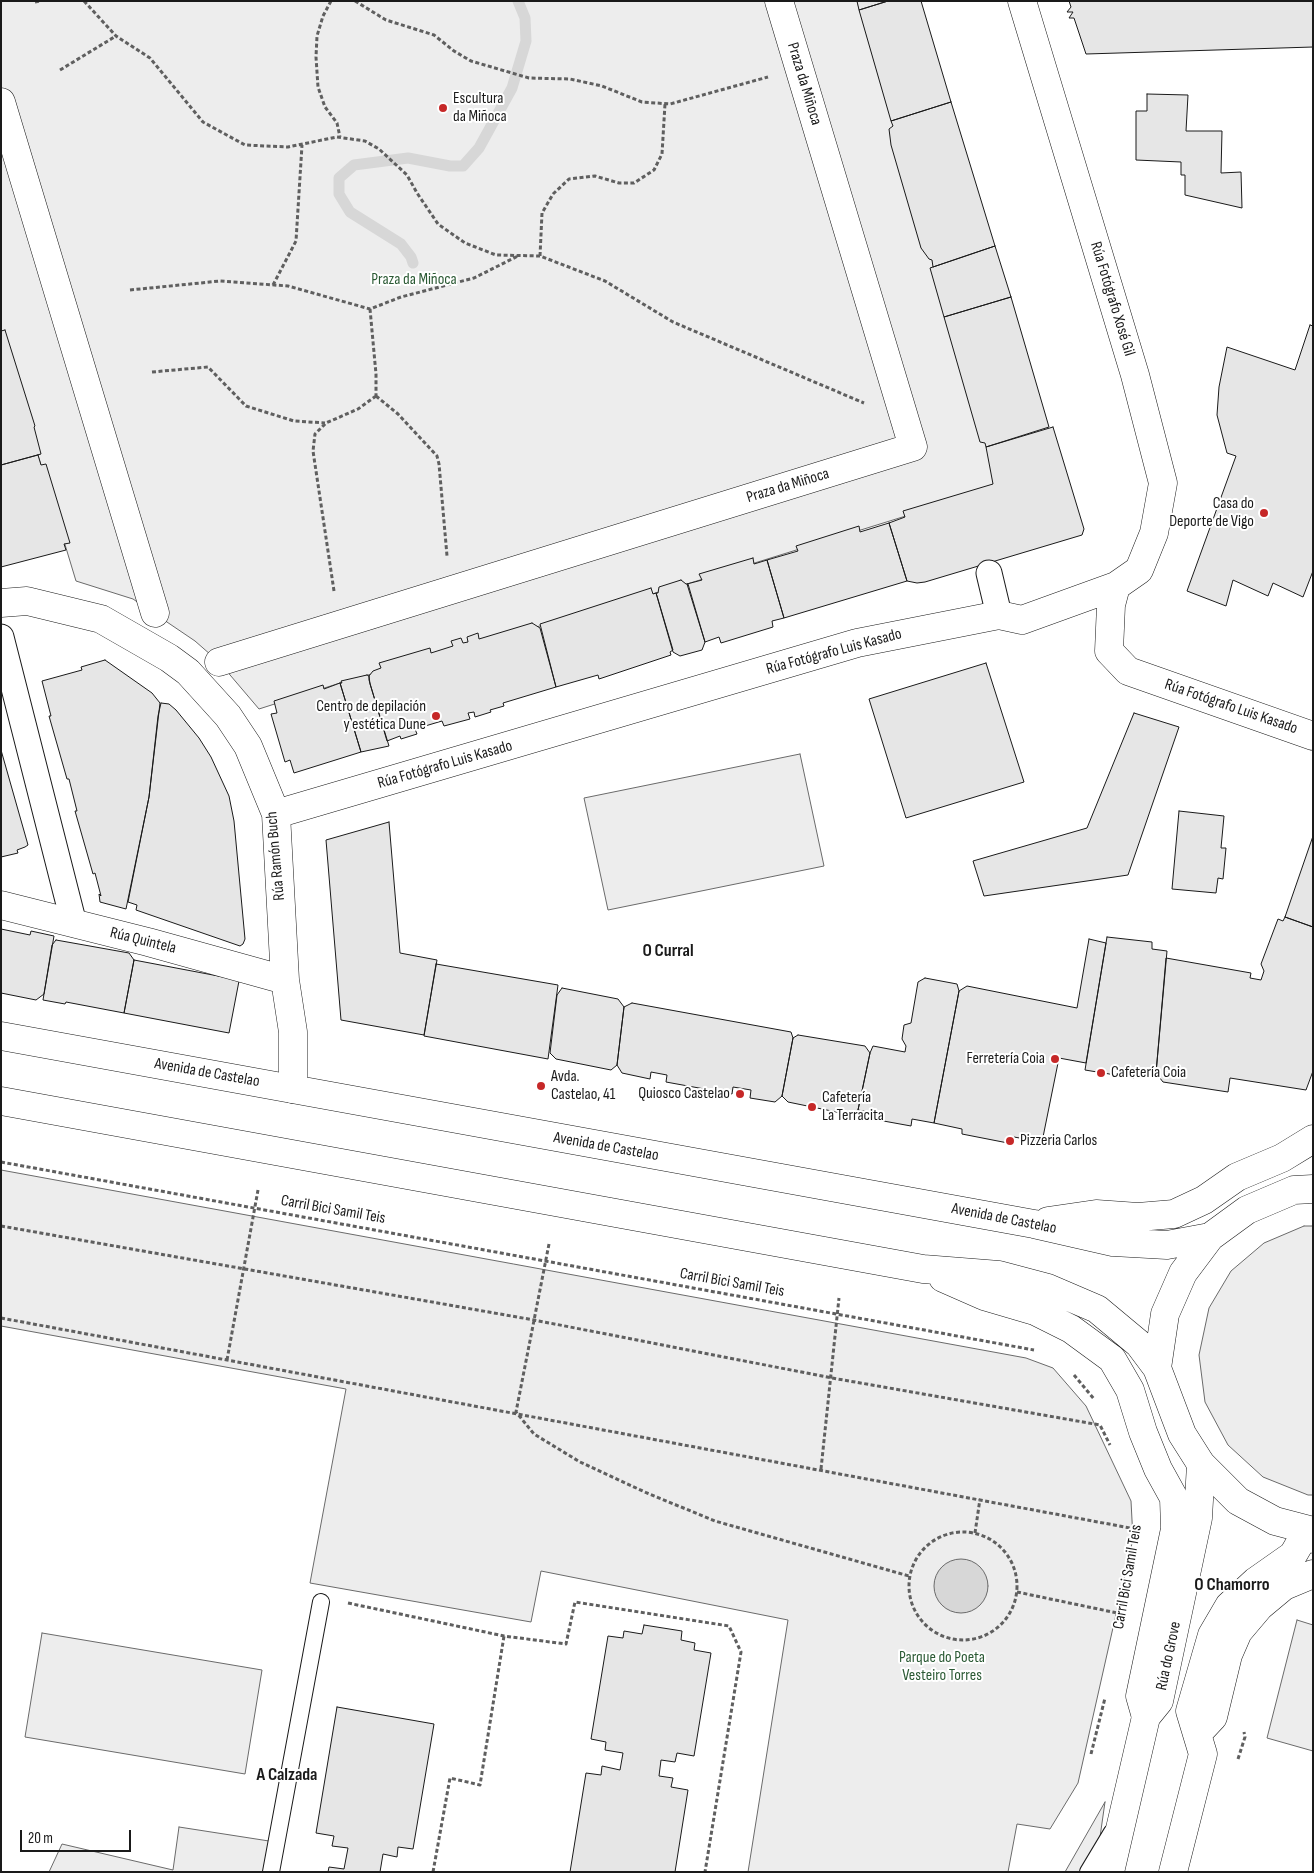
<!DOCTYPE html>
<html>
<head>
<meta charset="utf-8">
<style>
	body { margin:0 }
	#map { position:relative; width:1314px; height:1873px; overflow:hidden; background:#fff; font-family:"Sofia Sans Condensed",sans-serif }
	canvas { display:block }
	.frame { position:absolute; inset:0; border:2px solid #1a1a1a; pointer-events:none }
	.scale { position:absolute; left:20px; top:1830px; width:111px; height:22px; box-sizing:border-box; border:2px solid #1a1a1a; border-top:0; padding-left:6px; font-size:15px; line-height:18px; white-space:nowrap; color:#1a1a1a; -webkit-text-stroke:4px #fff; paint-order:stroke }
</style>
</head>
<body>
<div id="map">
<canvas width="1314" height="1873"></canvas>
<div class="frame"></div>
<div class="scale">20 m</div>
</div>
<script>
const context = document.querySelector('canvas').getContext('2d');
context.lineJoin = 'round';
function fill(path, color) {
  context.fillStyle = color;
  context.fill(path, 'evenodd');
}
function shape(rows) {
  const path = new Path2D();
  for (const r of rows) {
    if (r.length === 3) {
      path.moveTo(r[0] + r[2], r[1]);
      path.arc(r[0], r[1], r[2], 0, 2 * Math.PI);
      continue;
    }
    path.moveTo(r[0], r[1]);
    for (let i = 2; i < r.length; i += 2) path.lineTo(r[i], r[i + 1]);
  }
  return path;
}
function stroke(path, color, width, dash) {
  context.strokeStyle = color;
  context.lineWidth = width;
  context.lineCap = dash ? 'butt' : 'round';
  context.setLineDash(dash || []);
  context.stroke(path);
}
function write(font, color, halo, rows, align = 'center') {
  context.font = font + ' "Sofia Sans Condensed",sans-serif';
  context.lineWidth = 4;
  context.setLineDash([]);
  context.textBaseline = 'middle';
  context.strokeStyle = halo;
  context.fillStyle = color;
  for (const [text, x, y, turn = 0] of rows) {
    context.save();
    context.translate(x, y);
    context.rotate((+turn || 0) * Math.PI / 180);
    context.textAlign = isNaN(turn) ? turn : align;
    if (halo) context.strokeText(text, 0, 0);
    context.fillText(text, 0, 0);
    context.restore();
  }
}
const built = shape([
	[1,1,857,1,999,487,687,584,340,683,259,709,219,662,195,641,133,599,76,581,1,333,1,1],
	[800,754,824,866,608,910,584,798,800,754],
	[1,1170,1026,1358,1053,1368,1086,1406,1131,1501,1133,1539,1078,1783,1050,1829,1017,1824,1008,1872,748,1872,788,1620,541,1571,531,1622,310,1583,346,1389,1,1326,1,1170],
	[1304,1226,1313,1226,1313,1495,1308,1495,1263,1477,1228,1445,1205,1402,1199,1355,1209,1308,1231,1271,1264,1243,1304,1226],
	[1297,1620,1313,1625,1313,1751,1267,1738,1297,1620],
	[42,1633,262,1670,245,1774,25,1737,42,1633],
	[1105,1802,1095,1872,1065,1872,1105,1802],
	[179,1827,269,1841,263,1872,49,1872,62,1844,173,1870,179,1827]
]);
fill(built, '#ededed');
stroke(built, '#6a6a6a', 1);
const water = shape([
	[961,1586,27]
]);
fill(water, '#d7d7d7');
stroke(water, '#6a6a6a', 1);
stroke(shape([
	[413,263,411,257,401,244,350,212,339,194,339,178,354,165,408,158,450,166,463,166,479,148,512,88,526,41,525,18,518,1]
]), '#d7d7d7', 11);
const building = shape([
	[857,1,888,1,859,10,857,1],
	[888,1,921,1,951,102,891,121,859,10,888,1],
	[1069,1,1313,1,1313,47,1086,54,1074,18,1069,18,1073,12,1067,12,1071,7,1069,1],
	[1147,94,1188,95,1186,131,1222,131,1221,173,1241,172,1242,208,1185,195,1185,175,1181,175,1181,162,1136,160,1136,111,1147,111,1147,94],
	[951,102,995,246,933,267,932,260,929,259,921,248,891,145,889,129,893,126,891,121,951,102],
	[995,246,1011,297,944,317,930,268,995,246],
	[1011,297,1049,427,986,447,985,443,980,442,944,317,1011,297],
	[1310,325,1313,326,1313,571,1303,597,1273,583,1268,596,1233,580,1226,606,1187,591,1236,456,1227,453,1217,415,1219,387,1227,347,1295,370,1310,325],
	[5,330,35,426,34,427,41,454,1,465,1,331,5,330],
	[1053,427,1084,529,1082,535,925,582,917,583,907,581,889,523,905,517,903,511,993,484,986,447,1053,427],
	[38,455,41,465,46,464,70,543,64,544,66,550,1,567,1,465,38,455],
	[889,523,907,581,784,618,767,560,798,551,796,546,859,526,860,532,889,523],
	[753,558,754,564,767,560,784,618,772,621,773,627,721,643,719,637,705,642,687,584,702,580,699,574,753,558],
	[681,580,686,584,688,584,705,642,702,650,680,656,673,652,656,593,658,593,659,587,681,580],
	[651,588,653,594,656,593,657,596,673,650,670,652,671,655,599,679,598,675,556,687,540,624,651,588],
	[532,623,540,628,556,687,503,703,504,706,490,710,491,712,475,717,474,712,468,713,470,719,444,726,442,721,415,729,417,734,401,739,400,736,387,741,369,680,369,676,373,671,381,668,379,663,430,648,431,653,453,646,451,641,461,638,463,643,468,642,467,637,478,633,479,639,532,623],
	[105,660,152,693,160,703,149,797,126,909,100,902,99,894,101,896,95,873,93,874,75,811,77,811,69,779,67,779,49,716,51,716,42,681,82,670,81,667,105,660],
	[986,663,1024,782,906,818,869,699,986,663],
	[367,675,369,676,370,684,389,746,361,752,340,683,342,683,341,681,367,675],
	[340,683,361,752,294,773,290,760,285,762,271,714,277,713,274,701,323,685,324,689,340,683],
	[161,703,169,704,176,710,199,738,211,757,229,796,234,821,245,939,243,944,240,946,136,910,137,905,128,902,149,797,158,716,161,703],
	[1134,713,1179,727,1128,875,984,896,973,861,1087,828,1134,713],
	[1,750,28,845,25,847,17,850,18,853,1,857,1,750],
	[1179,811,1224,816,1221,848,1226,848,1223,879,1218,878,1216,893,1172,889,1179,811],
	[389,822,400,953,437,960,424,1035,341,1020,326,840,389,822],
	[1313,836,1313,927,1285,917,1313,836],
	[1285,917,1313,927,1313,1071,1306,1090,1230,1078,1228,1092,1163,1082,1156,1073,1166,958,1251,973,1250,978,1261,980,1264,971,1261,964,1278,919,1283,921,1285,917],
	[1,929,30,935,31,931,54,936,44,994,36,1000,1,993,1,929],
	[1107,937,1152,942,1152,949,1167,951,1156,1073,1135,1070,1134,1078,1085,1070,1107,937],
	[1089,939,1106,943,1086,1063,1059,1058,1042,1142,1014,1137,1013,1144,962,1134,962,1129,934,1123,959,991,967,986,1077,1008,1089,939],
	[56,940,129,953,134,960,124,1013,66,1002,65,1004,43,1000,52,945,56,940],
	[134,960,234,979,239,981,229,1033,124,1013,134,960],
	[436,964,558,985,548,1059,424,1036,436,964],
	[925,978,957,984,959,991,934,1123,912,1119,911,1126,878,1120,879,1114,858,1110,870,1053,873,1046,905,1052,906,1046,902,1039,904,1025,911,1023,918,982,925,978],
	[562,988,618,999,624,1007,617,1065,611,1070,556,1059,550,1053,557,995,562,988],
	[632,1003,791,1032,793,1038,782,1096,775,1102,750,1098,751,1090,733,1087,732,1094,666,1082,667,1075,651,1072,650,1079,622,1073,617,1065,624,1007,632,1003],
	[798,1035,865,1046,870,1053,858,1110,851,1115,788,1102,782,1096,793,1038,798,1035],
	[644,1625,682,1631,681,1640,695,1643,694,1650,711,1653,694,1756,677,1753,675,1762,661,1760,659,1776,673,1778,671,1787,688,1790,675,1872,570,1872,586,1773,601,1775,602,1766,620,1770,623,1753,605,1750,606,1742,591,1739,608,1636,623,1638,624,1631,642,1634,644,1625],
	[337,1707,434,1724,413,1849,398,1847,397,1857,383,1854,380,1872,328,1872,329,1867,344,1869,348,1848,332,1846,334,1836,316,1833,337,1707]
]);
fill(building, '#e6e6e6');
stroke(building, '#1a1a1a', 1);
const service = shape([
	[271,1872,321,1602],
	[1088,1872,1112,1832]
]);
const pedestrian = shape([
	[989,573,999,615],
	[1,637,74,924]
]);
const minor = shape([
	[1,102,155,613],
	[1116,586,1111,605,1109,651,1128,671,1313,736],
	[1,603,27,601,101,619,169,658,188,672,228,716,248,746,276,814,285,980,293,1032,293,1089],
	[219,662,913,447,779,1],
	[276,814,857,643,999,615,1022,620,1116,586,1139,570,1154,533,1163,483,1135,375,1022,1],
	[1,905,148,942,285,980],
	[1198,1733,1213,1717,1228,1655,1238,1632,1260,1606,1284,1586,1313,1574],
	[1110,1872,1146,1717,1159,1701,1198,1518,1201,1464],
	[1173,1872,1203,1754,1190,1711,1212,1635,1229,1606,1256,1581,1293,1555,1307,1531,1313,1539]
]);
const primary = shape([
	[1,1036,1034,1224,1113,1242,1167,1245,1210,1237],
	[1,1101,923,1269,999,1275,1048,1288,1097,1309,1139,1344,1157,1368],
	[1313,1189,1294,1190,1247,1210,1210,1237,1183,1273,1165,1314,1157,1368,1182,1434,1201,1464,1238,1501,1275,1521,1313,1531],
	[1048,1221,1096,1214,1138,1217,1174,1214,1204,1200,1237,1177,1282,1158,1313,1139],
	[943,1278,984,1296,1035,1311,1071,1329,1112,1359,1130,1390,1143,1432,1158,1469,1174,1498,1175,1529,1140,1696,1146,1717]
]);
stroke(service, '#1a1a1a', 18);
stroke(pedestrian, '#1a1a1a', 27);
stroke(minor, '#1a1a1a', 29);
stroke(primary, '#1a1a1a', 29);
stroke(shape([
	[84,1,116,36,150,58,203,122,245,145,288,147,337,137,365,141,379,149,407,175,417,193,438,224,465,243,496,255,540,256,605,281,673,322,864,403],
	[331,1,323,16,317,36,316,57,318,87,325,107,337,123,340,137],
	[355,1,386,20,434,35,454,51,471,61,529,78,570,79,602,86,642,102,670,104,768,77],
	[35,2,41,1],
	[60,70,116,36],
	[540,256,542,213,553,194,569,179,595,176,619,183,634,183,654,170,662,154,665,104],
	[273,285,296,241,302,145],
	[130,290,220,281,288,286,370,309,401,297,474,278,518,256],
	[370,309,376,374,376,396],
	[152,372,208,367,246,406,294,421,325,423],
	[376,396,398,414,437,456,439,464,447,556],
	[334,591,313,451,315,434,326,423,358,409,376,396],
	[1,1162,1034,1350],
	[1,1226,534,1320,832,1378,1100,1425,1110,1445],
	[549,1244,516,1412,534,1434,580,1462,647,1493,715,1521,909,1576],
	[1,1318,1141,1530],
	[227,1360,258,1190],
	[1074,1375,1094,1399],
	[821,1469,839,1298],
	[963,1586,54],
	[975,1533,980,1499],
	[1017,1592,1122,1614],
	[348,1603,504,1636,566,1644,575,1602,729,1626,741,1652,705,1872],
	[1091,1754,1105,1698],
	[1238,1759,1245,1737,1244,1732],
	[433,1872,450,1778,480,1785,504,1636]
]), '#5f5f5f', 3, [4, 2.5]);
stroke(service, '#fff', 16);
stroke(pedestrian, '#fff', 25);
stroke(minor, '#fff', 28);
stroke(primary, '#fff', 28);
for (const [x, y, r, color] of [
	[443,108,5,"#c62828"],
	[1264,513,5,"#c62828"],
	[436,716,5,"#c62828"],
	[1055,1059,5,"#c62828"],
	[1101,1073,5,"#c62828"],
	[541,1086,5,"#c62828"],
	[740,1094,5,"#c62828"],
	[812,1107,5,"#c62828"],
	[1010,1141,5,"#c62828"]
]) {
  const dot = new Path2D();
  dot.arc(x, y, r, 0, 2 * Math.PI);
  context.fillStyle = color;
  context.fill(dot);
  stroke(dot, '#fff', 2);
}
write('16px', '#1a1a1a', '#fff', [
	["Praza da Miñoca",804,84,73],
	["Rúa Fotógrafo Xosé Gil",1112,299,73],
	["Praza da Miñoca",788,486,-17],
	["Rúa Fotógrafo Luis Kasado",834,652,-15],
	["Rúa Fotógrafo Luis Kasado",1231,707,19],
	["Rúa Fotógrafo Luis Kasado",445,765,-16],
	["Rúa Ramón Buch",276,856,-95],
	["Rúa Quintela",143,941,14],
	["Avenida de Castelao",207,1073,10],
	["Avenida de Castelao",606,1147,10],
	["Carril Bici Samil Teis",333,1210,10],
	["Avenida de Castelao",1004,1219,11],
	["Carril Bici Samil Teis",732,1283,10],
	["Carril Bici Samil Teis",1128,1577,-80],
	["Rúa do Grove",1169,1656,-78]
]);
write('16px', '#1a1a1a', '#fff', [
	["Escultura",453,99],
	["da Miñoca",453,117],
	["Casa do",1254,504,"right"],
	["Deporte de Vigo",1254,522,"right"],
	["Centro de depilación",426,707,"right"],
	["y estética Dune",426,725,"right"],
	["Ferretería Coia",1045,1059,"right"],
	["Cafetería Coia",1111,1073],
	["Avda.",551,1077],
	["Castelao, 41",551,1095],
	["Quiosco Castelao",730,1094,"right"],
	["Cafetería",822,1098],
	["La Terracita",822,1116],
	["Pizzeria Carlos",1020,1141]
], 'left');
write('16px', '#2b5a34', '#fff', [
	["Praza da Miñoca",414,280],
	["Parque do Poeta",942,1658],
	["Vesteiro Torres",942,1676]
]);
write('bold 18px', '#1a1a1a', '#fff', [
	["O Curral",668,951],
	["O Chamorro",1232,1585],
	["A Calzada",287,1775]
]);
</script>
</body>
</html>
